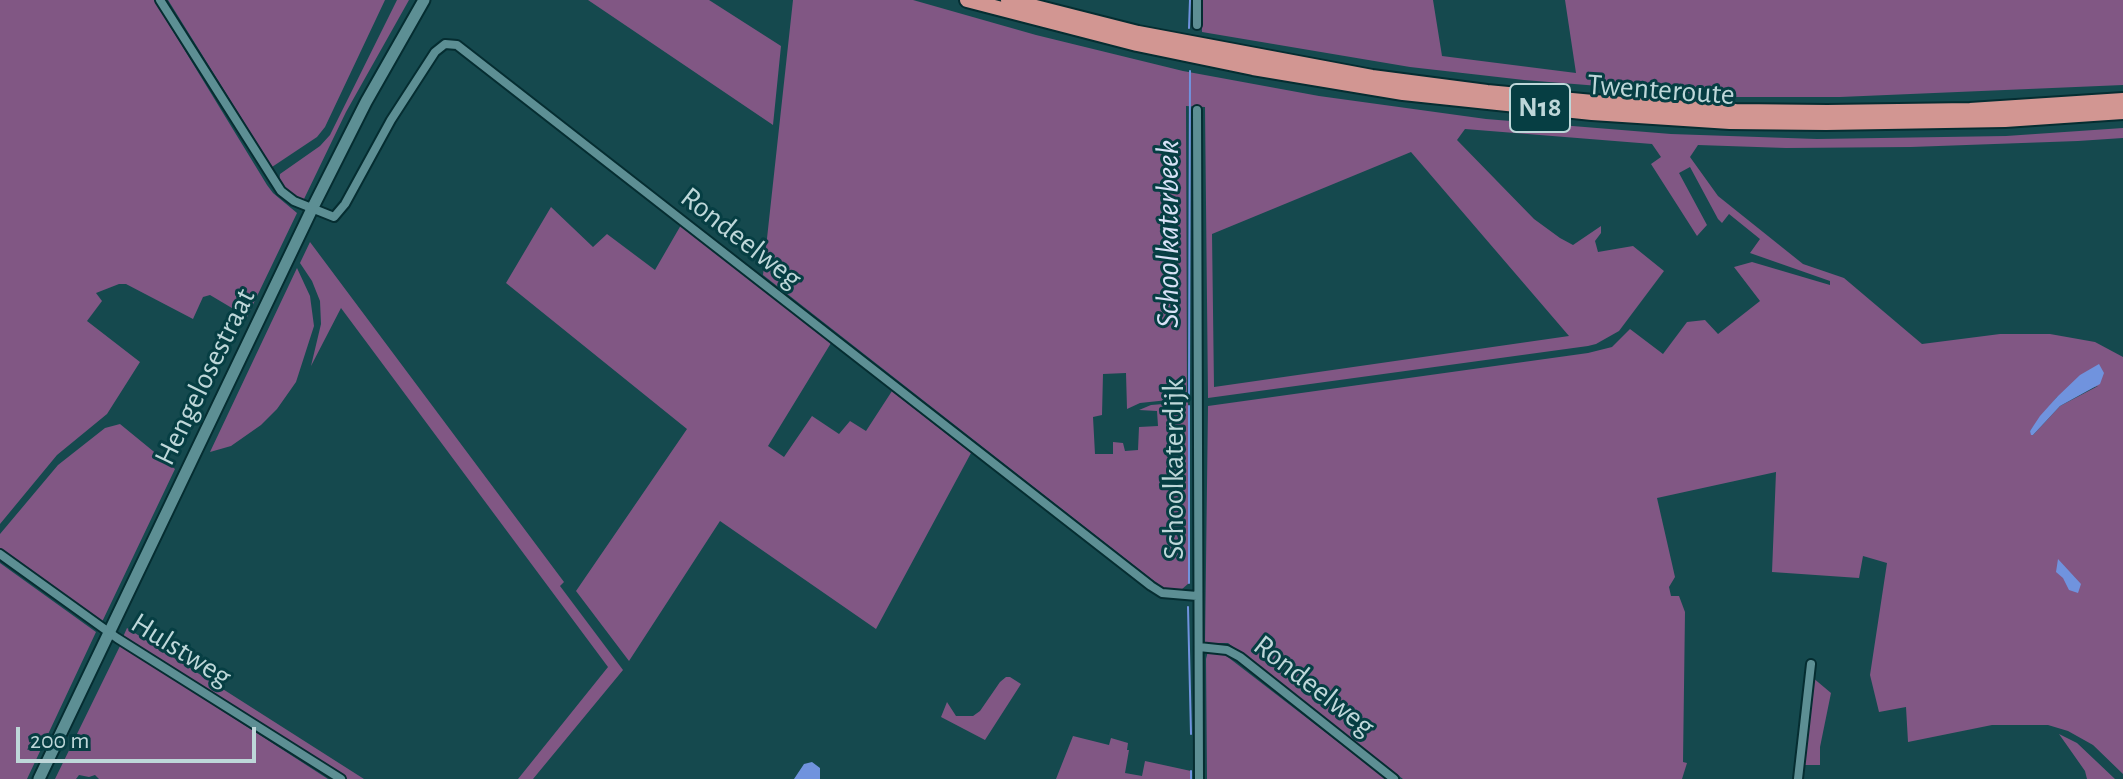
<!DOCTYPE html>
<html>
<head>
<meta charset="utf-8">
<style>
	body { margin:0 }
	#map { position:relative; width:2123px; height:779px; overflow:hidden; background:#15494e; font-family:"Alegreya Sans",sans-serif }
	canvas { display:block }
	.scale { position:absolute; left:16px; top:727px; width:240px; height:36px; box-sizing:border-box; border:4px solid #bed7d9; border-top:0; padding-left:10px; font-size:24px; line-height:28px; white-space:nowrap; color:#bed7d9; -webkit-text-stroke:6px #063e43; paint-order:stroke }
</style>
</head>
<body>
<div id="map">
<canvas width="2123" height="779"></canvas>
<div class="scale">200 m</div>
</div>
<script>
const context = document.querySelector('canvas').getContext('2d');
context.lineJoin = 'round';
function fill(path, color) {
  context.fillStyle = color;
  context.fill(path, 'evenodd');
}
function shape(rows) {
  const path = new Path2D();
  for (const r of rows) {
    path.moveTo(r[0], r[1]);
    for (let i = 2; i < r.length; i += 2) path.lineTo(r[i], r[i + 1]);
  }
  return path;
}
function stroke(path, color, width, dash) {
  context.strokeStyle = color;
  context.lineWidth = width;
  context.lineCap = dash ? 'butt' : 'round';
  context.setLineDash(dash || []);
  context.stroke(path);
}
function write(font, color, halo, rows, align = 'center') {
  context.font = font + ' "Alegreya Sans",sans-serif';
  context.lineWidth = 6;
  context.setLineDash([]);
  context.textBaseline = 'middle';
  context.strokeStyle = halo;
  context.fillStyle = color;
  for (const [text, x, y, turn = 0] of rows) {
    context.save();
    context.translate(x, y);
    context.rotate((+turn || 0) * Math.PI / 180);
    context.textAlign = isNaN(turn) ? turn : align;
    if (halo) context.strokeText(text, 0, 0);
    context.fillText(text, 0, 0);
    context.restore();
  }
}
fill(shape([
	[0,0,154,0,267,185,273,193,297,213,247,317,210,295,203,297,193,319,126,284,119,284,96,293,102,301,87,321,140,362,107,414,57,455,0,524],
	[168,0,385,0,325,127,317,137,272,167],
	[397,0,409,0,346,112,304,199,295,199,279,184,280,174,320,146,330,135],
	[588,0,709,0,781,46,773,125],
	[793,0,913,0,1036,35,1183,71,1319,96,1486,119,1671,134,1817,139,2006,136,2123,128,2123,138,2078,141,1911,147,1786,148,1698,145,1690,157,1718,196,1803,264,1844,278,1922,344,2000,334,2050,334,2095,342,2123,357,2123,774,2093,745,2068,731,2048,725,1992,725,1908,742,1906,707,1879,712,1870,675,1887,563,1863,556,1859,578,1772,572,1776,472,1657,498,1675,577,1669,587,1671,596,1679,596,1685,612,1683,762,1687,763,1682,779,1403,779,1228,643,1205,643,1208,406,1588,353,1612,347,1630,329,1663,354,1687,322,1705,320,1718,334,1760,301,1734,267,1752,262,1830,285,1830,281,1750,253,1760,239,1729,214,1722,223,1718,219,1690,167,1679,173,1707,225,1697,236,1651,164,1661,157,1652,144,1465,129,1457,140,1534,219,1560,238,1573,245,1601,226,1601,233,1595,241,1598,252,1633,246,1664,271,1619,331,1596,344,1588,346,1208,398,1205,107,1186,106,1187,398,1140,403,1127,409,1126,373,1103,374,1102,415,1093,417,1095,454,1113,454,1113,442,1123,443,1125,451,1138,450,1139,427,1158,426,1157,411,1139,410,1151,405,1188,402,1189,583,1181,590,1163,588,763,275],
	[1411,152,1569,336,1214,387,1212,234],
	[2098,386,2060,406,2033,435,2030,431,2057,397],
	[1201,0,1433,0,1442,56,1576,73,1565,0,2123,0,2123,85,1840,97,1737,97,1524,80,1410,67,1202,32],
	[551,207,593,247,607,234,655,270,681,225,831,343,768,446,784,457,812,416,839,434,850,421,866,431,892,391,971,453,876,629,720,521,629,661,576,591,687,429,506,283],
	[310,242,564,582,560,586,623,670,533,779,518,779,608,667,341,308,311,366,321,324,320,301,312,281,300,263],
	[297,268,310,296,314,326,296,382,277,409,261,425,231,446,210,452],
	[120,424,175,469,102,622,0,552,0,534,58,465,105,428],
	[0,563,96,632,27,779,0,779],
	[127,628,364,779,346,779,127,641,123,637],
	[120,646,184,686,328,779,99,779,95,775,89,777,79,775,76,779,55,779],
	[1208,651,1220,651,1386,779,1207,779,1206,659],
	[1006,677,1010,677,1021,684,985,740,941,717,947,702,956,716,973,716,980,711,1000,682],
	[1812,677,1831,693,1820,747,1820,765,1802,765],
	[2059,734,2077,743,2115,779,2087,779,2085,771],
	[1073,736,1109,745,1111,738,1128,743,1127,750,1129,750,1125,773,1142,776,1145,761,1191,771,1191,779,1056,779]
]), '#815784');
fill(shape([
	[2099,364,2104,373,2100,384,2060,406,2033,435,2031,435,2030,431,2040,416,2057,397,2080,375],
	[2058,559,2081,584,2078,593,2069,590,2063,578,2056,572],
	[812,762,820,768,820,779,794,779,804,764]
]), '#7093de');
stroke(shape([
	[1189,28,1190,0],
	[1189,397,1190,71],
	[1189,583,1189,406],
	[1188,607,1191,734],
	[1191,771,1191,779]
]), '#7093de', 2);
const minor = shape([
	[160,0,281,191,294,201,334,217,345,204,391,120,435,52,445,44,457,45,1151,586,1162,593,1197,596],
	[1197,0,1197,25],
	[1197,110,1199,779],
	[0,554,117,638,341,779],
	[1199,647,1227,650,1240,657,1394,779],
	[1798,779,1811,664]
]);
const secondary = shape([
	[39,779,312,209,366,102,424,0]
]);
const trunk = shape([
	[967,0,1137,44,1253,68,1403,93,1592,113,1730,122,1826,123,2005,120,2123,112],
	[1008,0,1138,33,1372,77,1487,92,1593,102,1736,111,1827,112,1970,110,2123,100]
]);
stroke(minor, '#052d31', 12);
stroke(secondary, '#052d31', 15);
stroke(trunk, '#052d31', 18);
stroke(minor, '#5d8f94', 8);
stroke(secondary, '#5d8f94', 11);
stroke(trunk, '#d29692', 14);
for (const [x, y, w] of [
	[1540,108,60]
]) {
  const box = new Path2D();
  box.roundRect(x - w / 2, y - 24, w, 48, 6);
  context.fillStyle = '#063e43';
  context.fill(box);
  stroke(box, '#bed7d9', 2);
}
write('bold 28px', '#bed7d9', null, [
	["N18",1540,108]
]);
write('30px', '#bed7d9', '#063e43', [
	["Twenteroute",1661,90,4],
	["Rondeelweg",741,238,38],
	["Hengelosestraat",205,377,-64],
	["Schoolkaterdijk",1174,469,-90],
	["Hulstweg",181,650,32],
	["Rondeelweg",1314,686,38]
]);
write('italic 32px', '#d7e1f6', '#063e43', [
	["Schoolkaterbeek",1168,234,-90]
]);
</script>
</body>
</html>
